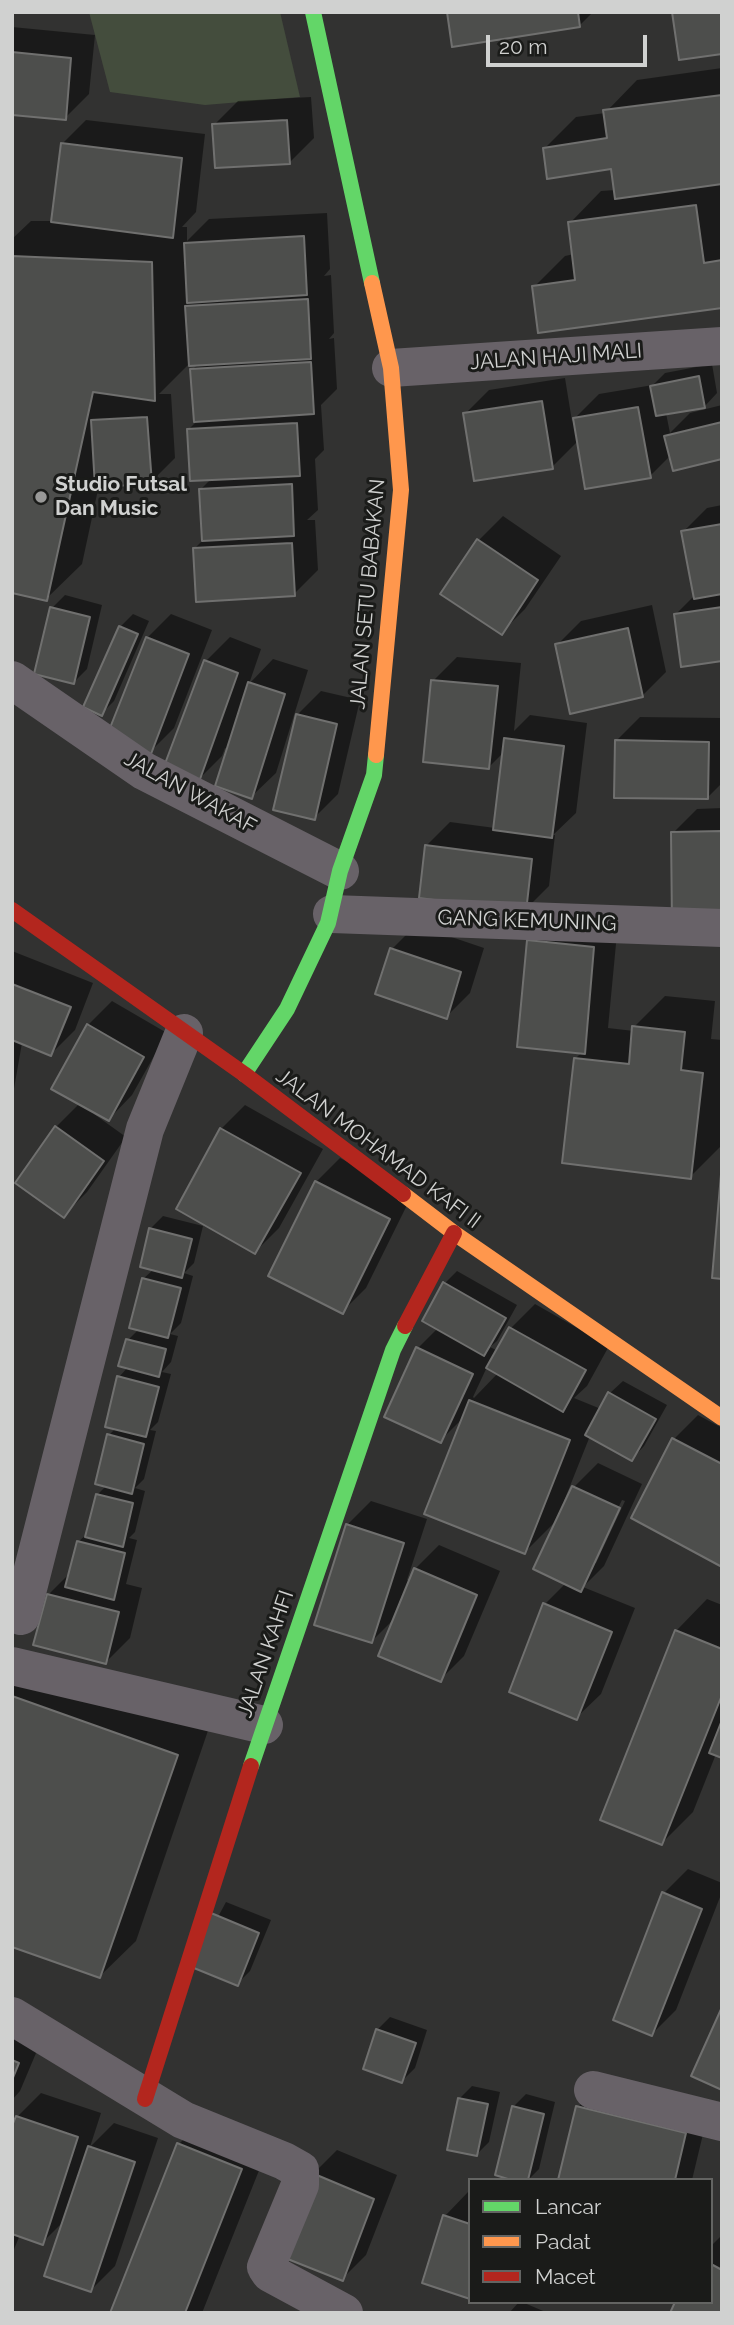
<!DOCTYPE html>
<html>
<head>
<meta charset="utf-8">
<style>
	body { margin:0 }
	#map { position:relative; width:734px; height:2325px; overflow:hidden; background:#323231; font-family:Raleway,sans-serif }
	canvas { display:block }
	.frame { position:absolute; inset:0; border:14px solid #d0d1d0; pointer-events:none }
	.legend { position:absolute; left:468px; top:2178px; width:245px; height:126px; box-sizing:border-box; background:#1a1b19; border:2px solid #636462; margin:0; padding:9px 12px; list-style:none; font-size:21px; color:#d0d1d0 }
	.legend li { display:flex; align-items:center; gap:14px; height:35px }
	.legend b { width:35px; border:2px solid #636462 }
	.scale { position:absolute; left:486px; top:35px; width:161px; height:32px; box-sizing:border-box; border:4px solid #d0d1d0; border-top:0; padding-left:9px; font-size:21px; line-height:24px; white-space:nowrap; color:#d0d1d0; -webkit-text-stroke:5px #1a1b19; paint-order:stroke }
</style>
</head>
<body>
<div id="map">
<canvas width="734" height="2325"></canvas>
<div class="frame"></div>
<ul class="legend">
<li><b style="height:9px;background:#63d668"></b>Lancar</li>
<li><b style="height:9px;background:#ff974d"></b>Padat</li>
<li><b style="height:9px;background:#b3261e"></b>Macet</li>
</ul>
<div class="scale">20 m</div>
</div>
<script>
const context = document.querySelector('canvas').getContext('2d');
context.lineJoin = 'round';
function fill(path, color) {
  context.fillStyle = color;
  context.fill(path, 'evenodd');
}
function shape(rows) {
  const path = new Path2D();
  for (const r of rows) {
    path.moveTo(r[0], r[1]);
    for (let i = 2; i < r.length; i += 2) path.lineTo(r[i], r[i + 1]);
  }
  return path;
}
function stroke(path, color, width, dash) {
  context.strokeStyle = color;
  context.lineWidth = width;
  context.lineCap = dash ? 'butt' : 'round';
  context.setLineDash(dash || []);
  context.stroke(path);
}
function write(font, color, halo, rows, align = 'center') {
  context.font = font + ' Raleway,sans-serif';
  context.lineWidth = 6;
  context.setLineDash([]);
  context.textBaseline = 'middle';
  context.strokeStyle = halo;
  context.fillStyle = color;
  for (const [text, x, y, turn = 0] of rows) {
    context.save();
    context.translate(x, y);
    context.rotate((+turn || 0) * Math.PI / 180);
    context.textAlign = isNaN(turn) ? turn : align;
    if (halo) context.strokeText(text, 0, 0);
    context.fillText(text, 0, 0);
    context.restore();
  }
}
fill(shape([
	[89,12,280,12,300,97,205,105,110,92]
]), '#444d3d');
fill(shape([
	[449,12,593,12,580,25],
	[12,27,95,35,89,94,65,118,12,113],
	[722,68,722,306,534,287,565,256,574,254,570,223,601,191,615,190,613,167,545,148,576,117,605,113,637,80],
	[311,97,314,138,290,162,214,125,238,101],
	[86,120,205,134,196,212,182,227,187,227,187,241,209,219,327,213,330,269,324,276,331,275,334,333,329,339,334,338,337,389,321,405,324,450,315,459,318,510,307,520,315,520,318,570,294,594,194,549,203,540,200,490,212,478,189,429,196,422,192,370,198,364,189,364,159,394,171,394,175,458,151,482,99,485,82,564,46,599,12,591,12,239,31,221,53,221,62,144],
	[712,364,717,393,705,406,666,413,670,433,690,413,722,405,722,457,671,455,650,476,579,440,552,467,465,414,489,390,565,378,572,421,599,394,653,385,665,373],
	[722,505,722,660,676,614,695,595,683,532,707,508],
	[503,516,561,556,525,609,501,633,442,593,479,540],
	[65,595,102,605,87,669,74,682,52,608],
	[652,605,666,672,642,696,557,645,581,621],
	[133,614,149,621,114,701,101,714,120,627],
	[171,614,212,630,174,728,150,752,147,638],
	[230,637,261,649,249,684,273,659,308,670,276,773,252,796,228,749,225,748,222,756,198,780,166,768,206,661],
	[457,657,521,663,514,731,530,715,587,723,576,813,553,835,555,835,549,886,525,910,426,846,450,822,495,828,504,752,488,768,433,681],
	[321,691,360,700,338,794,314,818,297,715],
	[640,717,722,718,722,783,708,797,616,741],
	[722,808,722,922,673,833,697,809],
	[618,923,608,1028,634,1031,634,1027,665,996,715,1001,711,1039,722,1040,721,1146,690,1177,575,1059,582,1052,529,941],
	[416,925,484,948,470,993,446,1017,392,949],
	[12,951,93,983,75,1030,51,1054,22,1043,12,1100],
	[112,1001,167,1033,132,1095,109,1119,96,1112,94,1114,126,1137,87,1192,63,1216,56,1127,80,1103,88,1025],
	[245,1105,323,1149,279,1228,255,1252,221,1129],
	[340,1158,412,1195,366,1288,342,1312,316,1182],
	[163,1216,203,1226,194,1263,184,1273,193,1276,181,1323,170,1334,178,1336,171,1362,162,1372,171,1374,158,1422,150,1430,156,1431,144,1479,135,1488,145,1491,135,1532,129,1538,137,1540,126,1584,142,1588,130,1638,106,1662,48,1595,70,1573,78,1542,88,1533,97,1495,107,1485,109,1435,116,1428,119,1377,128,1367,128,1340,139,1329,143,1279,154,1269,150,1229],
	[457,1271,517,1305,497,1341,490,1347,498,1351,511,1328,535,1304,609,1346,587,1386,574,1398,601,1409,610,1393,623,1381,667,1405,644,1446,632,1459,590,1436,564,1501,567,1503,574,1487,598,1463,642,1484,604,1566,583,1587,635,1608,601,1694,577,1717,545,1604,566,1583,559,1518,525,1552,464,1417,440,1441,418,1348,438,1328,444,1284],
	[487,1367,498,1373,474,1398,473,1397],
	[622,1500,625,1501,596,1563,592,1563],
	[698,1415,722,1428,722,1565,633,1517,674,1439],
	[371,1501,427,1519,407,1580,410,1581,415,1569,439,1545,500,1571,464,1656,440,1680,395,1618,372,1641,347,1525],
	[707,1599,722,1605,722,1756,716,1754,693,1812,662,1843,676,1631],
	[12,1653,212,1719,136,1941,100,1976,12,1946],
	[688,1869,722,1883,722,1892,676,2010,652,2034,664,1893],
	[226,1902,271,1920,250,1971,237,1984,192,1965],
	[390,2017,427,2030,415,2068,402,2081,377,2030],
	[12,2026,42,2039,20,2091,12,2100],
	[602,2083,709,2109,692,2180,560,2180,578,2107],
	[472,2086,500,2092,489,2142,476,2155,459,2099],
	[41,2093,101,2113,90,2147,114,2123,158,2138,115,2266,91,2290,65,2220,42,2243,20,2235,12,2254,12,2132,17,2117],
	[526,2094,555,2102,539,2169,528,2180,518,2180,513,2107],
	[210,2113,272,2138,202,2313,111,2313,179,2144],
	[337,2150,397,2175,366,2255,342,2279,313,2174],
	[468,2192,470,2193,470,2297,445,2216],
	[722,2235,722,2313,711,2302,711,2246],
	[519,2302,522,2302,548,2313,509,2313]
]), '#0007');
const building = shape([
	[447,12,578,12,580,27,452,47,447,12],
	[672,12,722,12,722,54,679,60,672,12],
	[12,52,71,58,66,120,12,115,12,52],
	[722,95,722,184,615,199,611,169,547,179,543,148,607,138,603,110,722,95],
	[287,120,290,164,215,168,212,124,287,120],
	[61,143,182,158,173,238,51,222,61,143],
	[696,205,704,263,722,260,722,308,538,333,532,286,575,280,568,222,696,205],
	[304,236,307,295,187,303,184,243,304,236],
	[12,256,152,262,155,401,93,392,47,601,12,593,12,256],
	[308,299,311,359,189,366,185,306,308,299],
	[311,362,314,414,194,422,190,369,311,362],
	[699,376,705,408,656,416,650,386,699,376],
	[542,401,553,469,474,481,463,413,542,401],
	[638,407,651,478,585,489,573,418,638,407],
	[147,417,152,484,95,487,91,420,147,417],
	[722,422,722,459,673,471,664,436,722,422],
	[297,423,300,476,190,481,187,429,297,423],
	[292,484,294,536,202,541,199,489,292,484],
	[722,524,722,594,694,599,681,531,722,524],
	[477,539,538,580,502,635,440,594,477,539],
	[292,543,295,596,196,602,193,548,292,543],
	[50,607,90,617,74,684,34,674,50,607],
	[722,607,722,661,681,667,674,614,722,607],
	[119,626,138,634,102,716,83,707,119,626],
	[628,628,643,697,570,714,555,644,628,628],
	[146,637,189,654,151,754,106,738,146,637],
	[204,660,238,673,199,782,163,769,204,660],
	[431,680,498,686,489,769,423,762,431,680],
	[248,682,285,694,252,799,215,786,248,682],
	[296,714,337,724,315,820,273,810,296,714],
	[504,738,564,746,552,838,493,830,504,738],
	[615,740,709,742,708,799,614,798,615,740],
	[722,831,722,923,672,924,671,832,722,831],
	[425,845,532,859,526,912,419,898,425,845],
	[527,940,594,947,585,1054,517,1047,527,940],
	[390,948,461,972,447,1019,375,994,390,948],
	[12,984,71,1007,51,1056,12,1040,12,984],
	[87,1024,144,1057,109,1121,51,1089,87,1024],
	[632,1026,685,1032,681,1070,703,1073,691,1179,562,1163,574,1058,629,1064,632,1026],
	[55,1126,104,1161,64,1218,15,1183,55,1126],
	[220,1128,301,1173,255,1254,176,1209,220,1128],
	[722,1163,722,1279,712,1278,722,1163],
	[315,1181,390,1219,343,1314,268,1276,315,1181],
	[149,1228,192,1239,182,1278,140,1267,149,1228],
	[142,1278,181,1288,168,1338,129,1328,142,1278],
	[443,1282,506,1318,484,1356,422,1321,443,1282],
	[509,1327,586,1370,563,1412,486,1368,509,1327],
	[126,1339,166,1349,159,1377,118,1366,126,1339],
	[416,1347,473,1374,441,1443,384,1417,416,1347],
	[117,1376,159,1387,146,1437,105,1427,117,1376],
	[608,1392,656,1419,632,1461,585,1435,608,1392],
	[469,1400,570,1440,525,1554,424,1514,469,1400],
	[107,1434,144,1444,132,1494,95,1484,107,1434],
	[672,1438,722,1464,722,1567,631,1518,672,1438],
	[572,1486,620,1508,581,1592,533,1569,572,1486],
	[96,1494,133,1503,123,1547,85,1537,96,1494],
	[346,1524,404,1543,372,1643,314,1625,346,1524],
	[77,1541,125,1553,114,1600,65,1587,77,1541],
	[414,1568,477,1595,441,1682,378,1656,414,1568],
	[47,1594,119,1612,106,1664,33,1645,47,1594],
	[543,1603,612,1632,577,1720,509,1692,543,1603],
	[675,1630,722,1649,722,1695,662,1845,600,1820,675,1630],
	[12,1696,178,1755,100,1978,12,1947,12,1696],
	[722,1720,722,1758,709,1753,722,1720],
	[662,1892,702,1909,652,2036,613,2020,662,1892],
	[211,1913,259,1933,238,1986,189,1966,211,1913],
	[722,2007,722,2090,691,2076,722,2007],
	[376,2029,416,2043,402,2083,363,2069,376,2029],
	[12,2060,19,2063,12,2080,12,2060],
	[458,2098,488,2104,477,2156,447,2150,458,2098],
	[512,2106,544,2114,528,2180,511,2180,495,2175,512,2106],
	[576,2106,686,2133,675,2180,558,2180,576,2106],
	[16,2116,78,2137,43,2245,12,2234,12,2126,16,2116],
	[177,2143,242,2169,185,2313,110,2313,177,2143],
	[88,2146,135,2162,91,2292,44,2276,88,2146],
	[312,2173,374,2199,343,2281,280,2256,312,2173],
	[443,2215,470,2224,470,2299,422,2283,443,2215],
	[711,2264,722,2270,722,2313,670,2313,675,2302,711,2302,711,2264]
]);
fill(building, '#4d4e4c');
stroke(building, '#70706f', 2);
stroke(shape([
	[391,368,722,346],
	[12,680,144,771,340,871],
	[332,914,722,928],
	[21,1616,145,1129,184,1033],
	[12,1666,264,1725],
	[12,2016,183,2120,284,2161,300,2170,300,2185,266,2267,270,2273,344,2313],
	[593,2090,722,2122]
]), '#686268', 38);
stroke(shape([
	[313,12,372,283],
	[244,1074,287,1009,328,923,340,871,374,775,376,755],
	[251,1766,393,1350,405,1326]
]), '#63d668', 16);
stroke(shape([
	[372,283,391,368,401,490,376,755],
	[403,1194,454,1233,722,1418]
]), '#ff974d', 16);
stroke(shape([
	[12,910,244,1074,403,1194],
	[405,1326,454,1233],
	[145,2099,251,1766]
]), '#b3261e', 16);
for (const [x, y, r, color] of [
	[41,497,7,"#999998"]
]) {
  const dot = new Path2D();
  dot.arc(x, y, r, 0, 2 * Math.PI);
  context.fillStyle = color;
  context.fill(dot);
  stroke(dot, '#1a1b19', 2.5);
}
write('21px', '#d0d1d0', '#1a1b19', [
	["JALAN HAJI MALI",556,357,-4],
	["JALAN SETU BABAKAN",368,594,-85],
	["JALAN WAKAF",190,793,29],
	["GANG KEMUNING",527,921,2],
	["JALAN MOHAMAD KAFI II",378,1149,37],
	["JALAN KAHFI",266,1654,-71]
]);
write('bold 21px', '#d0d1d0', '#1a1b19', [
	["Studio Futsal",55,485],
	["Dan Music",55,509]
], 'left');
</script>
</body>
</html>
